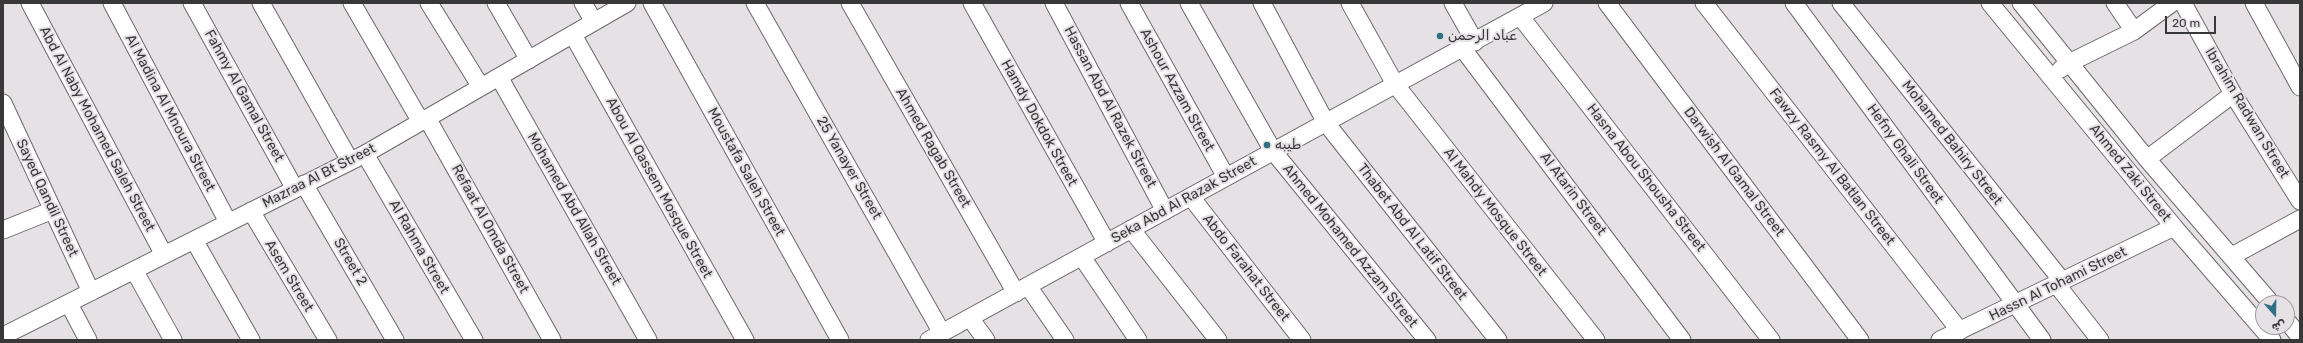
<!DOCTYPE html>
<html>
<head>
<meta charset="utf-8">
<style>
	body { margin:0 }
	#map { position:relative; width:2303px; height:343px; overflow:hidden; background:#e5e1e5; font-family:Rubik,Vazirmatn,sans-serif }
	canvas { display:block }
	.frame { position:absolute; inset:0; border:4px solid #393839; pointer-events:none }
	.north { position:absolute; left:2255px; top:295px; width:40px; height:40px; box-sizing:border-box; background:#e5e1e5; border:1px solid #a09da0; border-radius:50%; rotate:160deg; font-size:11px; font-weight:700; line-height:16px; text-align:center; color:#393839 }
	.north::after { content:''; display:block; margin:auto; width:14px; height:18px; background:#317185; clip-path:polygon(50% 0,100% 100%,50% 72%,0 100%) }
	.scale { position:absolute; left:2165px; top:16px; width:51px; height:18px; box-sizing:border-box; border:2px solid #393839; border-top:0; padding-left:5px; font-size:12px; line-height:14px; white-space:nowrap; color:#393839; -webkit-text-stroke:3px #e5e1e5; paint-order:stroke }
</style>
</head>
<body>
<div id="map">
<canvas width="2303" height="343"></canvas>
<div class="frame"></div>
<div class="north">ش</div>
<div class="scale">20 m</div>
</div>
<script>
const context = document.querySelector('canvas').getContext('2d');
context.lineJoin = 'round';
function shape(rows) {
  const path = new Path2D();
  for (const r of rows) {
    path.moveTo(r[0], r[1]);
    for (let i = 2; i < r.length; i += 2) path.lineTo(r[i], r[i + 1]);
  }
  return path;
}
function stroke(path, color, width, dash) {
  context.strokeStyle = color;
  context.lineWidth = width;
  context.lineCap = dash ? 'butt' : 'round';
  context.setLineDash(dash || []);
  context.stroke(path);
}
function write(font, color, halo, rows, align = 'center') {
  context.font = font + ' Rubik,Vazirmatn,sans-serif';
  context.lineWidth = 4;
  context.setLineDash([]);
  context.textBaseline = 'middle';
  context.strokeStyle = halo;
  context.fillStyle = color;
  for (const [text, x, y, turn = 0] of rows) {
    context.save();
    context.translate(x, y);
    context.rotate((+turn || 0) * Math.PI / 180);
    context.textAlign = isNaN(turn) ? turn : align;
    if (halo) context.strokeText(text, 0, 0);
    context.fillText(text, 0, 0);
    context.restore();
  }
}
const minor = shape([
	[30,3,164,255],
	[112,3,228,222],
	[192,3,295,189],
	[261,3,350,161],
	[352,3,421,122],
	[429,3,481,87],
	[496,3,529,60],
	[583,3,594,22],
	[652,3,840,340],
	[755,3,942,333],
	[850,3,1016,293],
	[972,3,1107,243],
	[1054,3,1165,211],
	[1129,3,1226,177],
	[1189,3,1273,151,1427,340],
	[1262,3,1326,123,1498,340],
	[1350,3,1395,84,1596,340],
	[1453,3,1475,42],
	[1607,3,1860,340],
	[1704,3,1960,331],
	[1794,3,2042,340],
	[1841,3,2063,282],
	[1990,3,2174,227,2272,340],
	[2021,3,2147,159,2271,303],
	[2115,3,2134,31],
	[2183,3,2233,94,2300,201],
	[2254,3,2300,87],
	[1520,16,1771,340],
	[573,35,745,340],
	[1463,49,1682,340],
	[2061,69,2069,63,2134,31,2172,3],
	[499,77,648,340],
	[3,103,91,292],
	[427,118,552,340],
	[365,154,474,340],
	[2147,159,2233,94],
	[304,184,395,340],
	[1191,197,1302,340],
	[251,211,328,340],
	[1131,229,1218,340],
	[3,230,53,210],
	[194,240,251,340],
	[2232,256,2300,219],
	[1082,257,1138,340],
	[134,270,173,340],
	[2057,285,2100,340],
	[1028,286,1065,340],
	[69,304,88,340],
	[970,318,986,340],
	[2287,321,2300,337],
	[3,336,365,154,627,3],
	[929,340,1544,3],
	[1940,340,2174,227]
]);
stroke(minor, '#6c686c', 19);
stroke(minor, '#fff', 17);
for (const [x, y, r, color] of [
	[1440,36,4,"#317185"],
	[1267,145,4,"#317185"]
]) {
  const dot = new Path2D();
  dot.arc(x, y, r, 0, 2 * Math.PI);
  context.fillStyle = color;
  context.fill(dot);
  stroke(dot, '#e5e1e5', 1.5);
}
write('14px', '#393839', '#e5e1e5', [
	["عباد الرحمن",1448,36],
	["طيبه",1275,145]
], 'left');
write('14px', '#393839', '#e5e1e5', [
	["Ashour Azzam Street",1177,90,61],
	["Fahmy Al Gamal Street",244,96,61],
	["Hassan Abd Al Razek Street",1110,107,62],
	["Al Madina Al Mnoura Street",170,113,62],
	["Ibrahim Radwan Street",2247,113,59],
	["Hamdy Dokdok Street",1039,123,61],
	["Abd Al Naby Mohamed Saleh Street",97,129,62],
	["Mohamed Bahiry Street",1952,143,52],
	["Ahmed Ragab Street",933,148,60],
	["Hefny Ghali Street",1905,154,54],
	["Fawzy Rasmy Al Batlan Street",1832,167,52],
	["25 Yanayer Street",849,168,60],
	["Moustafa Saleh Street",746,172,61],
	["Darwish Al Gamal Street",1734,172,53],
	["Ahmed Zaki Street",2130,173,51],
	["Mazraa Al Bt Street",319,176,-27],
	["Hasna Abou Shousha Street",1646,178,52],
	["Abou Al Qassem Mosque Street",659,188,61],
	["Al Atarin Street",1573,194,53],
	["Sayed Qandil Street",47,198,65],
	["Seka Abd Al Razak Street",1184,200,-29],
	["Mohamed Abd Allah Street",574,209,60],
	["Al Mahdy Mosque Street",1495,212,52],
	["Refaat Al Omda Street",490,229,61],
	["Thabet Abd Al Latif Street",1412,232,52],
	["Ahmed Mohamed Azzam Street",1350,246,51],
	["Al Rahma Street",419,247,60],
	["Street 2",350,262,60],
	["Abdo Farahat Street",1246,268,52],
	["Asem Street",289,276,59],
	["Hassn Al Tohami Street",2058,284,-26]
]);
</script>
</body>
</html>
